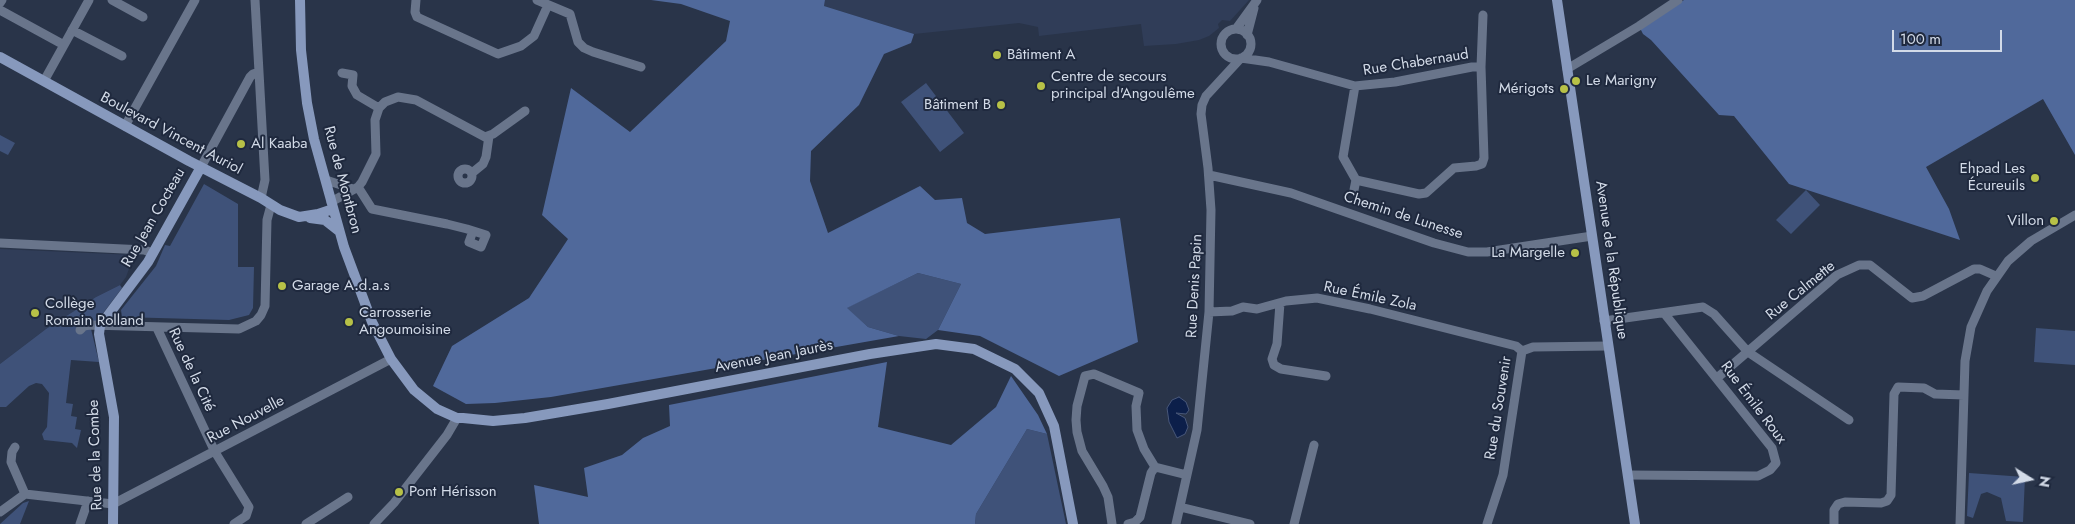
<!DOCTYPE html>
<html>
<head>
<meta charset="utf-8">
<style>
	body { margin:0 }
	#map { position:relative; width:2075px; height:524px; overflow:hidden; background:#293449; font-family:Jost,sans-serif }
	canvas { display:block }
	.north { position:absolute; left:2005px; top:454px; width:50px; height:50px; -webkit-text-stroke:4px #1f293e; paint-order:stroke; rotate:100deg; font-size:14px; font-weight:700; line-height:20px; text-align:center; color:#d3dbe8 }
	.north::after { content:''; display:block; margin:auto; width:18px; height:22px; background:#d3dbe8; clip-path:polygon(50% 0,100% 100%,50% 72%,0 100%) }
	.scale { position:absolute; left:1892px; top:30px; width:110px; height:22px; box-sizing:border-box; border:2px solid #d3dbe8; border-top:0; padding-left:6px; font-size:15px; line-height:18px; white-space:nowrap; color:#d3dbe8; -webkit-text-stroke:4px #1f293e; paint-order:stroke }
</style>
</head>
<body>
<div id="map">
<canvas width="2075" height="524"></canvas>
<div class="north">N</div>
<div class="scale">100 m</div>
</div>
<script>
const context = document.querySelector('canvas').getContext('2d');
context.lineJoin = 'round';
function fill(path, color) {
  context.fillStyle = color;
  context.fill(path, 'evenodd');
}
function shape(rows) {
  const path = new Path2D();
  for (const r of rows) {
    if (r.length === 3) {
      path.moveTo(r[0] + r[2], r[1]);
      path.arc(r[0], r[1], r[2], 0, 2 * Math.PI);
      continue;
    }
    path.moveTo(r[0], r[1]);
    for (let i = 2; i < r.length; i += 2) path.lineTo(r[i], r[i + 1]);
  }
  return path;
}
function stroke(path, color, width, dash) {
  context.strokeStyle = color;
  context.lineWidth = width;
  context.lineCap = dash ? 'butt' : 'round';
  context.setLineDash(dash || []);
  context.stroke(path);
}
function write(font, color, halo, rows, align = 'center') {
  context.font = font + ' Jost,sans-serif';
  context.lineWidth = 4;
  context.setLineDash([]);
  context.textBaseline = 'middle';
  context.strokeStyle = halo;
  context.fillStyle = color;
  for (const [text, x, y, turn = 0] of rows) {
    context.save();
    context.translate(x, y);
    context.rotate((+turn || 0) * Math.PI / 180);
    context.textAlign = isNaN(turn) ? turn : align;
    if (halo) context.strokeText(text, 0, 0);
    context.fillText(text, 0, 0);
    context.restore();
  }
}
fill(shape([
	[825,0,1249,0,1230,21,1222,20,1218,24,1219,28,1209,36,1199,40,1176,44,1144,46,1141,24,1039,36,1038,27,1019,23,914,34,824,6],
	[0,249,134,255,126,277,120,285,96,297,46,329,0,364]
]), '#303d58');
fill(shape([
	[926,83,964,133,940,152,901,102],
	[0,135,15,143,8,155,0,151],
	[204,184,238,204,238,267,254,267,253,308,249,315,229,320,122,317,121,310,156,266,165,245,170,246],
	[1806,190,1820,205,1791,234,1776,220],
	[918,273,961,284,938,330,926,339,899,336,868,327,846,308],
	[120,285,122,288,91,329,99,362,71,360,66,403,73,404,71,416,77,417,75,429,81,430,77,448,72,443,44,440,42,434,47,427,49,393,42,384,36,383,29,386,6,407,0,407,0,364,46,329,96,297],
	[2036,328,2075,331,2075,365,2034,362],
	[1027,429,1047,434,1066,524,975,524,976,514],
	[1969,473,2025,477,2023,522,2006,521,2001,498,1987,492,1981,494,1973,518,1967,516],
	[29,501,20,524,0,524,23,503]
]), '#3f5279');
fill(shape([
	[651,0,825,0,824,6,914,34,911,43,884,54,859,105,811,151,810,181,828,233,920,186,935,200,962,198,967,223,985,234,1120,218,1138,342,1059,376,980,336,938,330,961,284,918,273,847,308,868,327,899,336,551,397,495,403,466,404,433,386,452,346,529,298,568,239,542,215,571,88,630,132,726,41,730,21,681,4],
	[1684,0,2075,0,2075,155,2043,99,1926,167,1949,209,1960,240,1789,184,1734,116,1719,115,1651,40,1643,34,1640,28],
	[887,362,878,427,951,445,996,407,1011,376,1038,415,1047,434,1027,429,976,514,975,524,539,524,534,485,588,497,584,468,622,455,643,438,670,426,669,405]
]), '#50699b');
const water = shape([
	[1179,397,1186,402,1189,410,1186,414,1176,413,1185,418,1188,427,1185,434,1177,438,1169,422,1167,408,1172,400,1179,397]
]);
fill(water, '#0c1f4a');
stroke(water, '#485779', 1);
stroke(shape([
	[112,0,143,17],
	[255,0,265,180,261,198],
	[416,0,415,12,417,17,498,54,521,46,534,36,548,5],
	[537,0,570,14,578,42,584,48,593,52,641,67],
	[0,3,2,0],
	[0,10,64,45],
	[1236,29,1257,0],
	[1236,44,15],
	[72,30,122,56],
	[1247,35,1254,8],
	[1567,69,1639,26,1678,0],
	[342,73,353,75,352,86,357,95,379,108],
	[44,81,89,0],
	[1355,86,1343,157,1356,180],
	[125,126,195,0],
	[201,167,250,77,253,74,259,72],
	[465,176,7],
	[472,173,483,164,486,157,489,136],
	[1209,175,1291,193,1434,243,1468,252,1487,252,1592,236],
	[326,180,353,189],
	[1356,180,1419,194,1426,193,1454,168,1476,166,1482,164,1484,158,1481,67,1483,15],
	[358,187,372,209,447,224,467,229,486,235,481,247,469,242,473,231],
	[1354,190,1356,180],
	[331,202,358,187,362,182,376,154,375,120,379,108,385,102,398,97,416,100,485,137,493,134,525,111],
	[0,243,144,250,153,253],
	[1280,303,1277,344,1272,359,1274,365,1281,369,1326,376],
	[1209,312,1232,311,1243,307,1257,309,1286,301,1317,298,1370,309,1516,346,1522,351],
	[1604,321,1703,307,1714,314,1748,352,1849,420],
	[157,328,215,452,249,507,246,516,234,524],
	[80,330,84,326,90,325,239,329,256,321,261,315,265,306,267,220,271,205],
	[1717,378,1837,275,1859,265,1870,265,1912,298,1923,296,1974,269,1980,269,1996,276],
	[15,447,12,452,11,462,25,494],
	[1628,475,1758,476,1770,470,1776,463,1772,448,1664,313],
	[1180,507,1250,524],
	[0,512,25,494,113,504,391,359],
	[80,524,88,501],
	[306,524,348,497],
	[374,524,394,503,447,435,457,418],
	[1112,524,1108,497,1103,486,1082,451,1077,432,1076,420,1077,406,1085,376,1094,374,1139,393,1136,406,1137,430,1144,449,1155,467,1187,475],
	[1128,524,1135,522,1140,517,1151,473,1155,467],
	[1176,524,1197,430,1209,312,1211,210,1208,168,1201,114,1202,105,1206,96,1241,58,1269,62,1355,86,1395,82,1472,67,1481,67],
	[1294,524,1314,445],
	[1487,524,1503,475,1522,351,1533,347,1608,346],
	[1834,524,1834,510,1838,504,1845,502,1881,503,1887,501,1891,495,1894,394,1898,387,1924,388,1935,394,1964,395],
	[1960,524,1965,361,1971,327,1987,291,2008,261,2031,241,2075,215]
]), '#69758b', 9);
stroke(shape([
	[300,0,301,50,307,103,314,139,344,247,372,322,391,359,414,390,437,409,457,418,463,418,493,421,525,418,608,404,870,354,936,344,974,349,1015,369,1039,393,1054,426,1073,524],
	[1557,0,1635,524],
	[0,57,189,161,261,198,280,210,299,217,318,214,333,209],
	[310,218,325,220,339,231],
	[113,524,114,417,99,334,100,326,148,262,201,167]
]), '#8799bd', 10);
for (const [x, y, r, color] of [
	[997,55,5,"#b7c147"],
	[1576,81,5,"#b7c147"],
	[1041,86,5,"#b7c147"],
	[1564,89,5,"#b7c147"],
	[1001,105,5,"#b7c147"],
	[241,144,5,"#b7c147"],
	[2035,178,5,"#b7c147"],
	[2054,221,5,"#b7c147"],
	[1575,253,5,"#b7c147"],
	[282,286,5,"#b7c147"],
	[35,313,5,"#b7c147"],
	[349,322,5,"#b7c147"],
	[399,492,5,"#b7c147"]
]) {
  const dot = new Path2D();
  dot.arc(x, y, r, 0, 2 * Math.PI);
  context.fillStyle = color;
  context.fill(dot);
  stroke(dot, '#1f293e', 2);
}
write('15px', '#d3dbe8', '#1f293e', [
	["Bâtiment A",1007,55],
	["Centre de secours",1051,77],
	["principal d'Angoulême",1051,94],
	["Le Marigny",1586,81],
	["Mérigots",1554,89,"right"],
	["Bâtiment B",991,105,"right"],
	["Al Kaaba",251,144],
	["Ehpad Les",2025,169,"right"],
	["Écureuils",2025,186,"right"],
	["Villon",2044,221,"right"],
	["La Margelle",1565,253,"right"],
	["Garage A.d.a.s",292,286],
	["Collège",45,304],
	["Romain Rolland",45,321],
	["Carrosserie",359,313],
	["Angoumoisine",359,330],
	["Pont Hérisson",409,492]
], 'left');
write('15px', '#d3dbe8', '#1f293e', [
	["Rue Chabernaud",1416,63,-9],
	["Boulevard Vincent Auriol",171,134,28],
	["Rue de Montbron",342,180,75],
	["Chemin de Lunesse",1403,216,18],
	["Rue Jean Cocteau",154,218,-60],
	["Avenue de la République",1611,260,82],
	["Rue Denis Papin",1195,286,-87],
	["Rue Calmette",1801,291,-39],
	["Rue Émile Zola",1370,297,12],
	["Avenue Jean Jaurès",774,357,-11],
	["Rue de la Cité",191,370,65],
	["Rue Émile Roux",1753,403,53],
	["Rue du Souvenir",1499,408,-81],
	["Rue Nouvelle",246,420,-28],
	["Rue de la Combe",96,455,-92]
]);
</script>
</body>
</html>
